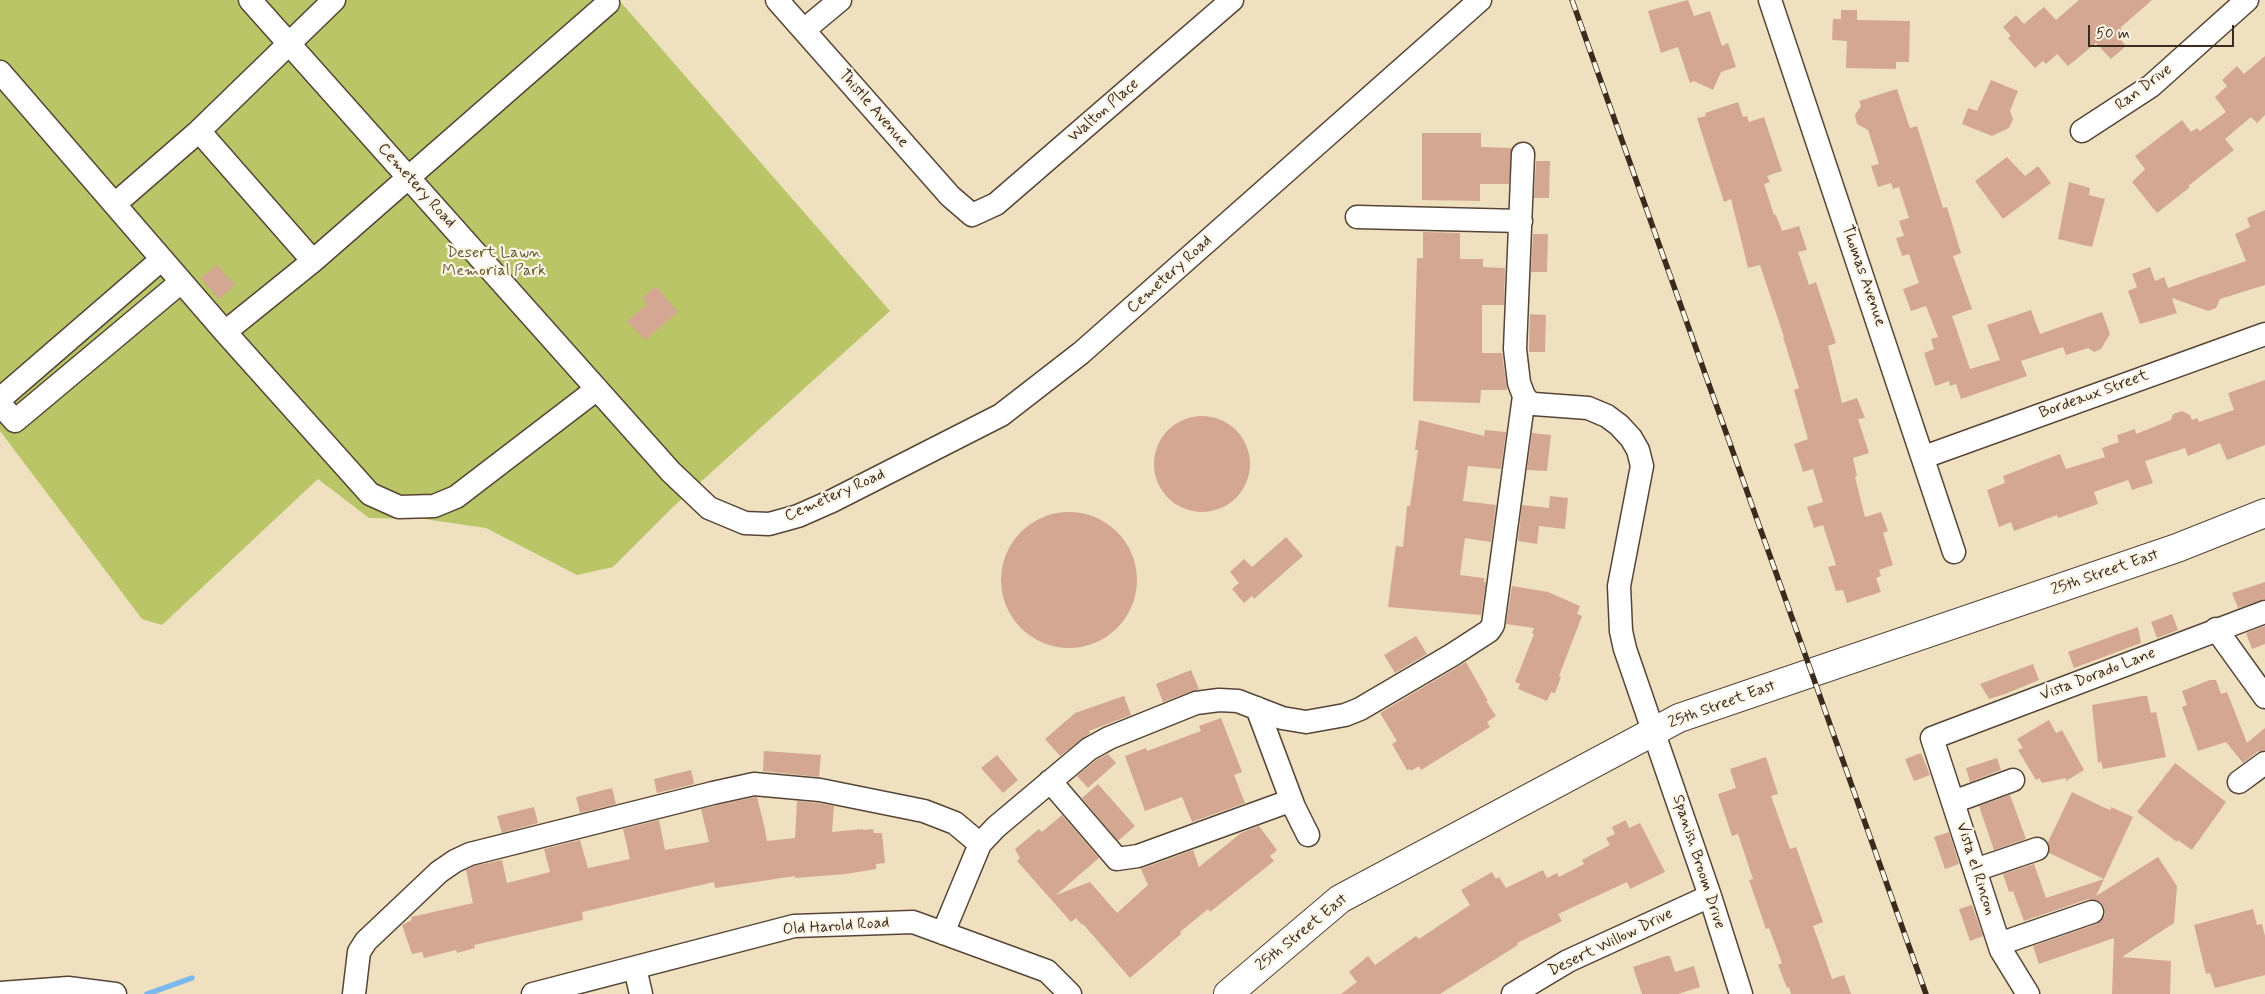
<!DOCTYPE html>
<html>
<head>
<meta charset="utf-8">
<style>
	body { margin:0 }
	#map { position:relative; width:2265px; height:994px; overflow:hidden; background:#efe1c0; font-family:Mynerve,sans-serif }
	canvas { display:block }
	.scale { position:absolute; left:2088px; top:25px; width:146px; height:22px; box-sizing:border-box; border:2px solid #3b2a1e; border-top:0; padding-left:6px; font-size:15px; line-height:18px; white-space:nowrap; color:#3b2a1e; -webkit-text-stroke:4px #fcf5e5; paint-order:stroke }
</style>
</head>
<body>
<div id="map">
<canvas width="2265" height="994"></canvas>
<div class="scale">50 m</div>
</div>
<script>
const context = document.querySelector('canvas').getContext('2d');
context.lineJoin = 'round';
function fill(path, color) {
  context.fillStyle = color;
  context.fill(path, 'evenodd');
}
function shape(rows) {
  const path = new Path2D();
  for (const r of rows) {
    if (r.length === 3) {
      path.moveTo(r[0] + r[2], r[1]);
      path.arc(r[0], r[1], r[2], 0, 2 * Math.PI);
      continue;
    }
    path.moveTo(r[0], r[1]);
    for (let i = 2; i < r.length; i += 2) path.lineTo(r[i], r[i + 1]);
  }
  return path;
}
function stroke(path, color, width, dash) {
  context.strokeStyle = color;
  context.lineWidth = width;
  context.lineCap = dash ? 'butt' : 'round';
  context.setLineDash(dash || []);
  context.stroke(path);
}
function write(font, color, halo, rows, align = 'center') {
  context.font = font + ' Mynerve,sans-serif';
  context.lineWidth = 4.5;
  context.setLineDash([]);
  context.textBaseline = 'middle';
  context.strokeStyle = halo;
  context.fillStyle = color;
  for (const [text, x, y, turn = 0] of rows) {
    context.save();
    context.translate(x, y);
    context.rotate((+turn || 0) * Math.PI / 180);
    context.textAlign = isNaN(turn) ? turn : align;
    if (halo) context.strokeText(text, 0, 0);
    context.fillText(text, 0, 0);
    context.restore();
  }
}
fill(shape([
	[0,0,619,0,890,311,673,507,613,567,577,575,486,528,424,519,369,518,318,479,162,625,142,619,0,431]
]), '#b9c567');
stroke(shape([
	[147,994,192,978]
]), '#7bb8ed', 5.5);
fill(shape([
	[1688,0,1694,16,1710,11,1722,46,1728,43,1736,67,1721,72,1713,90,1694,81,1690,83,1678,47,1661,53,1648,11],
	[2079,0,2152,0,2120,28,2122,29,2117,35,2126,46,2111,59,2096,43,2068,66,2057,54,2046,64,2043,61,2035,68,2008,38,2011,36,2003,27,2016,15,2024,24,2044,7,2056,20],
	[1841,10,1857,10,1857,20,1910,21,1909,62,1896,62,1896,69,1846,68,1847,41,1832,40,1833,19,1841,19],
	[2265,56,2265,115,2257,123,2251,117,2225,139,2234,150,2188,186,2190,187,2157,213,2132,182,2145,169,2135,156,2182,120,2191,132,2197,128,2200,131,2226,112,2215,97,2227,86,2222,80,2237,66,2244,74],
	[1991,80,2018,91,2010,111,2013,119,2009,128,1992,136,1962,124,1968,108,1977,111],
	[1897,89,1910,128,1917,126,1943,208,1947,207,1961,253,1953,256,1972,309,1952,316,1970,369,2000,360,1987,325,2031,310,2040,334,2102,312,2110,334,2101,349,2094,352,2088,348,2066,355,2063,347,2021,361,2027,376,1961,399,1956,384,1950,386,1949,381,1935,386,1924,353,1934,349,1931,339,1938,337,1926,306,1911,311,1903,289,1919,283,1909,254,1902,256,1896,238,1904,236,1899,221,1909,218,1899,187,1893,189,1891,183,1878,187,1871,166,1879,164,1868,130,1857,124,1855,115,1861,106,1859,101],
	[1738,102,1743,117,1747,116,1749,122,1764,117,1782,171,1767,176,1770,182,1764,184,1774,215,1776,215,1782,231,1799,226,1807,250,1798,252,1809,285,1816,282,1836,343,1828,346,1842,403,1857,398,1865,418,1858,419,1869,453,1853,458,1857,476,1855,477,1865,517,1881,512,1888,531,1883,533,1893,565,1879,570,1881,576,1876,578,1881,592,1847,603,1843,590,1836,591,1828,567,1836,565,1823,525,1814,528,1807,507,1823,502,1813,469,1803,472,1794,444,1808,439,1794,390,1799,388,1783,337,1784,337,1760,265,1748,268,1731,199,1724,202,1697,118,1706,116,1705,113],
	[1422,133,1481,133,1481,147,1512,148,1509,184,1480,184,1480,201,1422,200],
	[2007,157,2025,176,2038,166,2051,183,2003,219,1975,181],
	[1536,161,1550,161,1549,198,1534,198],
	[2069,182,2090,188,2089,195,2105,199,2092,247,2058,239],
	[2265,210,2265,285,2220,299,2216,308,2208,311,2172,298,2177,313,2140,324,2128,291,2137,287,2132,274,2150,267,2155,281,2164,277,2168,288,2246,261,2235,234,2250,227,2247,218],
	[1423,232,1460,233,1460,259,1483,259,1483,267,1505,268,1504,305,1482,305,1482,353,1502,353,1507,390,1481,390,1480,403,1413,401,1417,258,1423,258],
	[1533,234,1548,234,1547,272,1531,272],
	[217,265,235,285,219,299,201,278],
	[656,286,678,312,645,340,627,321,647,304,642,298],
	[1530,314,1546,315,1545,352,1529,352],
	[2265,380,2265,445,2227,460,2220,443,2188,456,2185,448,2145,461,2153,483,2132,490,2128,480,2094,492,2098,504,2058,518,2057,515,2014,531,2011,522,1999,527,1987,490,2005,483,2003,476,2060,454,2066,469,2105,457,2102,448,2119,442,2117,435,2135,429,2136,434,2171,420,2173,414,2182,411,2190,415,2192,420,2197,418,2199,422,2234,410,2228,393],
	[1202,464,48],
	[1419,420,1484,436,1485,430,1506,432,1501,469,1468,466,1463,501,1496,505,1491,542,1465,538,1460,575,1484,578,1484,582,1486,582,1481,615,1388,607,1396,546,1403,547,1407,506,1410,506,1418,450,1415,450],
	[1532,433,1551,435,1547,471,1527,470],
	[1550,496,1568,498,1565,529,1539,526,1537,544,1518,541,1522,505,1549,508],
	[1069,580,68],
	[1286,537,1303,556,1254,599,1252,596,1244,603,1232,589,1239,583,1230,572,1244,559,1252,567],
	[2265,582,2265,599,2238,608,2232,593],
	[1512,586,1548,592,1580,606,1577,614,1582,616,1559,676,1561,677,1555,693,1551,692,1547,701,1518,689,1520,684,1515,682,1534,634,1532,633,1534,628,1506,624],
	[2172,614,2178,630,2157,638,2151,622],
	[2265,626,2265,644,2252,649,2246,633],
	[2138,627,2141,643,2074,668,2068,652],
	[1416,636,1427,654,1395,673,1384,655],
	[1466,662,1488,701,1486,701,1496,716,1487,722,1490,727,1421,770,1419,766,1411,771,1410,769,1407,770,1392,744,1397,741,1380,713],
	[2033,664,2039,680,2005,694,1989,699,1980,684],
	[1191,670,1199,689,1163,702,1156,684],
	[2210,680,2216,680,2221,694,2227,692,2247,743,2265,728,2265,750,2257,752,2243,763,2226,742,2198,751,2182,707,2187,705,2182,691],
	[1124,696,1131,715,1089,731,1090,733,1060,756,1045,739,1075,713],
	[2142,696,2147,696,2151,713,2156,712,2166,757,2103,769,2101,761,2098,763,2092,705],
	[1221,718,1242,772,1234,775,1245,803,1192,822,1182,797,1145,811,1125,756,1146,748,1147,751,1201,731,1199,726],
	[2049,720,2056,733,2062,730,2084,770,2066,781,2066,778,2042,783,2039,778,2036,780,2018,750,2023,748,2017,739],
	[764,751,821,755,819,777,763,771],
	[1921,753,1930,775,1914,781,1905,759],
	[1108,754,1116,763,1088,788,1077,776,1096,760],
	[997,755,1018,780,1003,793,981,768],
	[1766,757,1778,794,1771,796,1790,849,1796,847,1823,922,1813,926,1832,979,1844,975,1851,994,1791,994,1789,987,1787,988,1778,965,1782,963,1769,928,1766,929,1758,906,1749,880,1753,879,1738,834,1732,836,1718,794,1736,788,1730,769],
	[1997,758,2001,770,1970,782,1966,768],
	[2175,763,2226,802,2192,850,2178,840,2177,842,2137,812],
	[691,770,694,784,657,793,654,779],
	[1098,784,1135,826,1118,841,1082,798],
	[612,788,616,804,580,813,576,797],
	[2072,792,2105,808,2111,810,2111,807,2133,817,2104,879,2049,853,2048,842],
	[2010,795,2026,839,1994,850,1979,806],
	[755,797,757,797,764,825,767,841,795,838,797,801,818,803,834,806,832,832,863,829,863,830,873,829,874,833,882,833,885,863,876,864,876,869,846,874,795,878,795,876,715,888,714,882,582,912,583,920,474,945,475,948,457,953,456,950,424,958,422,952,412,954,402,925,412,920,411,917,473,903,466,870,474,866,502,860,507,883,550,872,544,849,580,840,588,868,630,859,623,829,659,820,665,850,709,842,701,809],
	[534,807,538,823,502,833,497,816],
	[1062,815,1099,858,1056,895,1090,882,1117,913,1148,885,1141,869,1193,850,1199,867,1241,833,1259,826,1277,850,1270,856,1274,861,1210,912,1208,909,1180,932,1181,934,1130,978,1083,924,1082,925,1076,918,1071,922,1017,861,1020,858,1015,849,1039,829,1042,832],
	[1626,820,1629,828,1640,823,1665,872,1630,889,1627,882,1558,914,1562,921,1517,943,1518,945,1440,994,1341,994,1357,982,1349,972,1368,956,1375,965,1416,936,1419,939,1470,905,1461,890,1492,872,1496,879,1499,877,1506,888,1543,870,1547,878,1557,873,1559,877,1584,864,1582,860,1610,845,1606,838,1615,834,1612,827],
	[1949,832,1959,864,1945,869,1934,837],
	[2158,857,2177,886,2174,923,2122,957,2171,961,2170,994,2112,994,2114,938,2039,964,2033,946,2097,924,2105,915,2104,907,2100,902,2088,899,2024,921,2013,891,2009,892,2003,874,2034,864,2046,898,2104,879,2096,896],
	[1972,905,1983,936,1970,941,1959,909],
	[2253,909,2257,925,2262,924,2265,936,2265,975,2215,988,2210,973,2206,974,2194,925],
	[1666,956,1670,956,1675,972,1694,966,1700,987,1678,994,1642,994,1633,967]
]), '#d4a792');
const minor = shape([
	[250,0,671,472,709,508,745,523,769,524,798,516,832,501,1001,415,1081,353,1480,0],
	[777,0,950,196,972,215,996,204,1232,0],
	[1770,0,1954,552],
	[804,30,840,0],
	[0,72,225,332,370,494,399,507,434,506,456,497,597,389],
	[199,131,313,261],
	[2082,131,2151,86,2247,0],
	[1523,154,1515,349,1519,383,1524,396,1529,402,1534,404,1588,408,1607,416,1619,425,1631,438,1638,450,1642,466,1619,586,1621,631,1625,649,1710,896,1741,994],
	[115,204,199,131,334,0],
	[1357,217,1521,221],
	[225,332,313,261,608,3],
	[0,399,162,259],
	[0,404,15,421,181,282],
	[1924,457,2265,334],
	[2216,629,2265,697],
	[1257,708,1294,807],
	[1050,781,1117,859,1138,856,1284,803,1289,802,1294,807,1308,835],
	[2239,782,2265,763],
	[1953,802,2013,780],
	[1975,870,2037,849],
	[943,933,980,844,996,827,1089,749,1109,738,1196,703,1219,700,1238,701,1282,718,1306,722,1345,715,1360,709,1452,655,1489,631,1493,625,1524,396],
	[1999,944,2092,912],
	[635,968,641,994],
	[0,993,68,988,115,994],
	[354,994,359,952,366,941,439,872,455,861,470,854,713,793,754,784,820,790,924,811,955,823,980,844],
	[533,994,794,926,913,922,1047,971,1070,994],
	[1513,994,1568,961,1710,896],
	[2028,994,2001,950,1932,738,2265,612]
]);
const major = shape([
	[1228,994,1340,899,1679,718,2177,548,2265,513]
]);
stroke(minor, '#564536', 25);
stroke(major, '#564536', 30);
stroke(minor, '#fff', 22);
stroke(major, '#fff', 28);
const rail = shape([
	[1572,0,1926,994]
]);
stroke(rail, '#3b2a1e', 5.5);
stroke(rail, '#fcf5e5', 4, [11]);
write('16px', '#3b2a1e', '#fcf5e5', [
	["Ran Drive",2144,88,-37],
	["Thistle Avenue",873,109,49],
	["Walton Place",1104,111,-41],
	["Cemetery Road",416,186,48],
	["Cemetery Road",1170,275,-42],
	["Thomas Avenue",1863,276,71],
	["Bordeaux Street",2094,395,-20],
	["Cemetery Road",835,496,-24],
	["25th Street East",2105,573,-19],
	["Vista Dorado Lane",2098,675,-21],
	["25th Street East",1722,705,-20],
	["Spanish Broom Drive",1698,862,72],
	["Vista el Rincon",1975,869,72],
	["Old Harold Road",836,927,-4],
	["25th Street East",1302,933,-39],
	["Desert Willow Drive",1611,943,-26]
]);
write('16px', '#615834', '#fcf5e5', [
	["Desert Lawn",494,254],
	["Memorial Park",494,272]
]);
</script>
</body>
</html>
